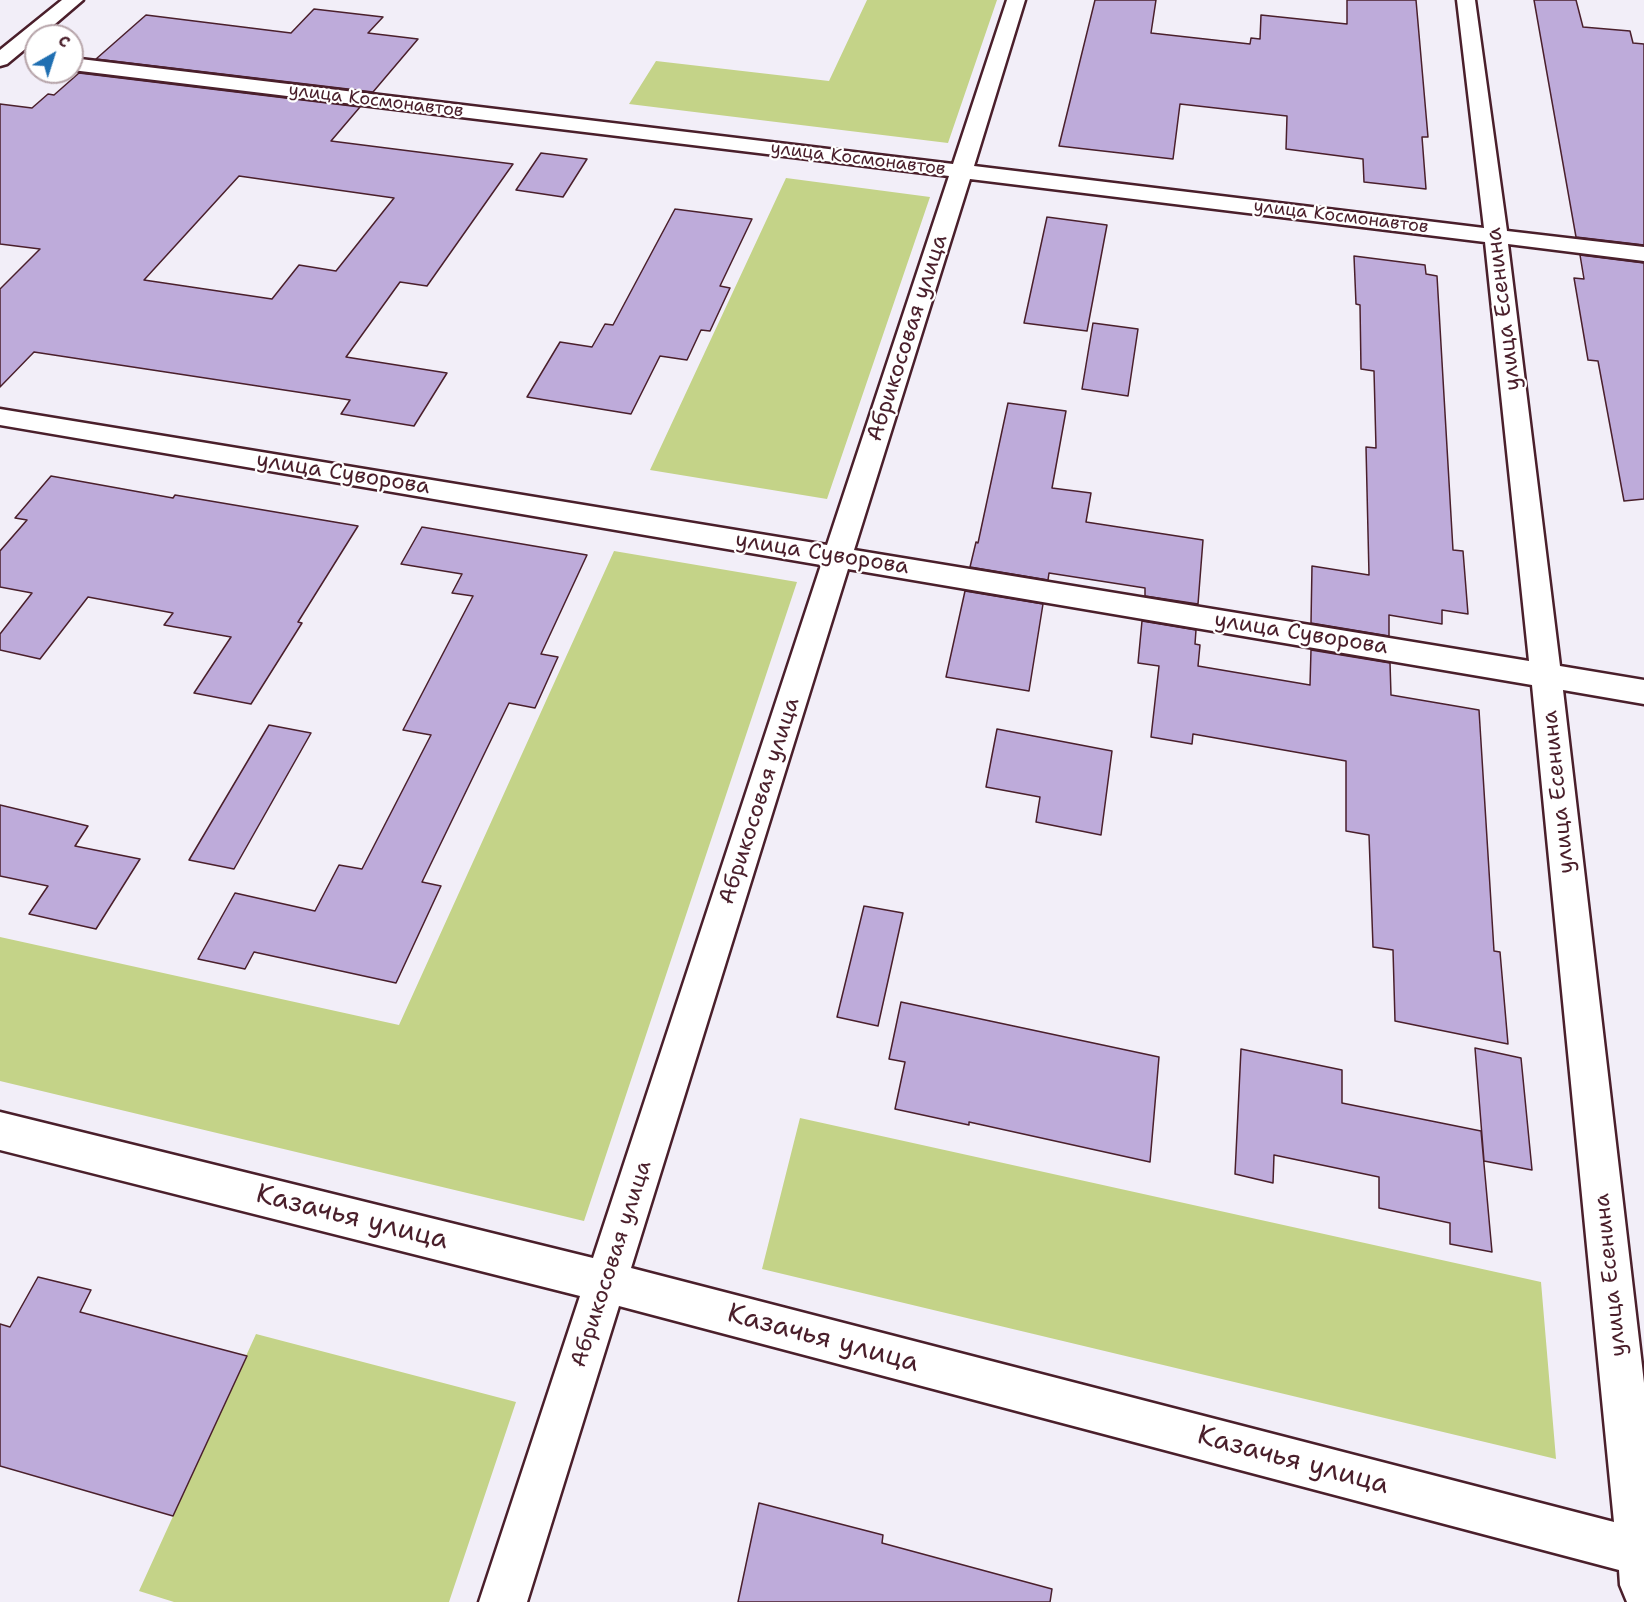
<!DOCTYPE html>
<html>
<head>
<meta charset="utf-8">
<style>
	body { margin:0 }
	#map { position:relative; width:1644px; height:1602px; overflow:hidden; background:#f2eef8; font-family:"Shantell Sans",sans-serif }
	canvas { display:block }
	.north { position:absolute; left:24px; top:24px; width:60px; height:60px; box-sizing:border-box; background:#fff; border:2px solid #b7a5aa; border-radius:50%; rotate:39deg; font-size:16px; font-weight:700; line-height:24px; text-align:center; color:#4a1f2b }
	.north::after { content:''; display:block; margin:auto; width:21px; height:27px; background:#1f6fb2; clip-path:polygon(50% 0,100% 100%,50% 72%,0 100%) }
</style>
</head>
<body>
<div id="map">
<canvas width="1644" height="1602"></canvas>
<div class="north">С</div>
</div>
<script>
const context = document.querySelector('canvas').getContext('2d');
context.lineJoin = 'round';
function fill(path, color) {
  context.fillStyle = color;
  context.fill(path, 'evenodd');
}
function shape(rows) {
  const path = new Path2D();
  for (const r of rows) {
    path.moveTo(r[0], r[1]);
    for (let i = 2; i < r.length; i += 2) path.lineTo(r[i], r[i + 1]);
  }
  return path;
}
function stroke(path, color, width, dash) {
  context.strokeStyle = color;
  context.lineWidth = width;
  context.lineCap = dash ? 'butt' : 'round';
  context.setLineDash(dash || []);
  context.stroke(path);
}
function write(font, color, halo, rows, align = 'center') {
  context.font = font + ' "Shantell Sans",sans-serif';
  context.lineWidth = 4.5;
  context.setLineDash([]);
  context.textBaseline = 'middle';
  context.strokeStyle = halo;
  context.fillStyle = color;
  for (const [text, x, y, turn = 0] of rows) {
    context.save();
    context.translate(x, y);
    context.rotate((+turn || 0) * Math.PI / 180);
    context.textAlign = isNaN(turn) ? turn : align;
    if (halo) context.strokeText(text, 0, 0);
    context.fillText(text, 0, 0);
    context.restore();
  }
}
fill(shape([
	[867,0,997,0,948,143,629,104,656,61,829,81],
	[786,178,930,197,827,499,650,470],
	[614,551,797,582,584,1221,0,1081,0,937,399,1025],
	[800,1118,1541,1282,1556,1459,762,1269],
	[256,1334,516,1402,449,1602,174,1602,139,1591]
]), '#c4d388');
const building = shape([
	[1095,0,1156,0,1151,33,1250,44,1251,38,1260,39,1261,15,1347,24,1347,0,1416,0,1428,137,1422,137,1426,189,1364,182,1363,159,1286,149,1287,116,1180,104,1173,159,1059,146,1095,0],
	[1534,0,1576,0,1583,27,1630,31,1633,43,1644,44,1644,245,1576,237,1534,0],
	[314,9,383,17,368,33,418,39,373,92,96,59,146,15,291,33,314,9],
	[79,73,360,107,331,141,513,164,427,286,400,282,346,357,447,373,414,426,341,414,350,400,34,352,0,387,0,289,40,249,0,244,0,104,32,108,48,94,54,95,79,73],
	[239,176,394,198,336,271,299,265,272,299,144,280,239,176],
	[541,153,587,159,563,197,516,190,541,153],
	[675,209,752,219,720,286,730,288,710,331,701,330,687,360,660,356,631,414,527,397,560,342,592,347,605,324,613,325,675,209],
	[1047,217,1107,225,1087,331,1024,323,1047,217],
	[1580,255,1644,263,1644,499,1624,501,1598,361,1588,360,1574,278,1584,279,1580,255],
	[1354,256,1425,265,1426,274,1437,276,1453,550,1463,551,1468,614,1442,610,1442,624,1389,615,1389,636,1311,623,1312,566,1369,575,1366,447,1376,448,1374,371,1361,369,1360,305,1356,304,1354,256],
	[1093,323,1138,329,1128,396,1082,389,1093,323],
	[1008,403,1066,411,1052,488,1091,493,1086,522,1203,540,1198,604,1145,596,1145,588,1049,573,1048,580,970,567,976,542,978,543,1008,403],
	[51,476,173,498,175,495,358,526,298,622,302,623,251,704,194,693,231,637,164,625,173,613,88,597,40,659,0,650,0,634,32,593,0,587,0,551,27,520,15,518,51,476],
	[422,527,587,555,541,654,558,657,535,708,509,703,422,882,441,886,396,983,254,952,245,969,198,959,235,893,315,911,339,865,362,869,431,735,403,730,473,596,452,593,462,574,401,564,422,527],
	[965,591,1043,604,1029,691,946,677,965,591],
	[1142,621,1196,630,1195,644,1200,645,1198,666,1310,685,1311,650,1390,663,1391,695,1479,710,1494,951,1500,952,1508,1044,1395,1021,1393,950,1373,947,1369,835,1346,831,1346,761,1193,734,1192,744,1151,737,1159,666,1138,663,1142,621],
	[269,725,311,733,234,869,189,860,269,725],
	[997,729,1112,751,1101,835,1036,822,1040,797,986,787,997,729],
	[0,805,88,826,75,846,140,859,96,929,29,914,48,886,0,876,0,805],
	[864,906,903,913,878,1026,837,1017,864,906],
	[901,1002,1159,1057,1150,1162,969,1122,969,1125,895,1109,905,1062,889,1059,901,1002],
	[1475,1048,1521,1058,1532,1170,1484,1161,1475,1048],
	[1241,1049,1342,1070,1342,1103,1481,1131,1492,1252,1450,1244,1450,1223,1379,1208,1379,1177,1274,1155,1273,1183,1235,1174,1241,1049],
	[38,1277,91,1290,80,1312,247,1356,173,1516,0,1466,0,1324,10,1327,38,1277],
	[759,1503,883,1535,882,1543,1052,1589,1050,1602,738,1602,759,1503]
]);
fill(building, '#beabda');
stroke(building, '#4a1f2b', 1.5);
const minor = shape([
	[62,0,83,0,41,36,36,36,36,40,7,64,0,66,0,50,62,0],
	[1007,0,1025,0,974,166,1484,228,1457,0,1475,0,1507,231,1644,247,1644,261,1508,244,1560,666,1644,680,1644,704,1563,690,1644,1383,1644,1602,1627,1602,1620,1585,1619,1570,619,1306,527,1602,479,1602,580,1296,0,1150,0,1112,593,1258,821,565,0,425,0,409,827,545,949,176,72,70,72,58,953,164,1007,0],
	[970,179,1485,242,1529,661,854,550,970,179],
	[848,569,1532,685,1614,1522,631,1268,848,569]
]);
stroke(minor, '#4a1f2b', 5);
fill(minor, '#fff');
write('18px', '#4a1f2b', '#fff', [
	["улица Космонавтов",376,101,7],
	["улица Космонавтов",858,159,7],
	["улица Космонавтов",1341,217,7]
]);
write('22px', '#4a1f2b', '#fff', [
	["улица Есенина",1504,309,-97],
	["Абрикосовая улица",908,338,-72],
	["улица Суворова",343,474,9],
	["улица Суворова",822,554,9],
	["улица Суворова",1301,634,9],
	["улица Есенина",1559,792,-96],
	["Абрикосовая улица",760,801,-72],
	["Абрикосовая улица",612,1264,-72],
	["улица Есенина",1611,1275,-96]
]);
write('27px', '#4a1f2b', '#fff', [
	["Казачья улица",352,1218,14],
	["Казачья улица",823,1339,15],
	["Казачья улица",1293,1461,15]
]);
</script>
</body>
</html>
